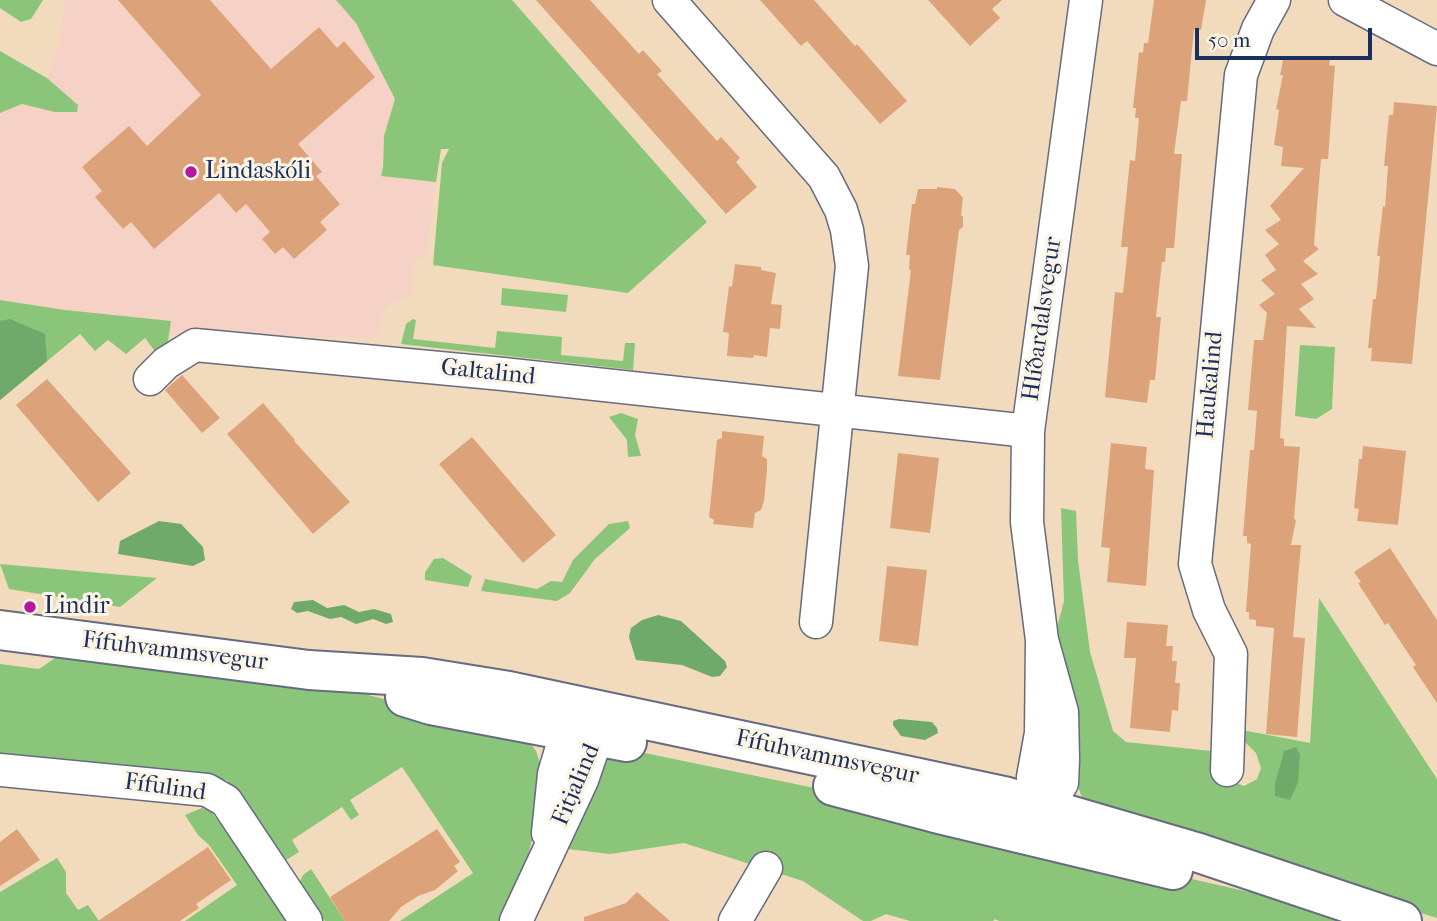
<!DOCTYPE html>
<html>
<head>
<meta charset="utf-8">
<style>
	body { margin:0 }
	#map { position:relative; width:1437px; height:921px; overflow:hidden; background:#f2dbbc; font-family:"IM FELL French Canon",serif }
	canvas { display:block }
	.scale { position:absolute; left:1195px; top:28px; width:177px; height:32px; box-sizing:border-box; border:4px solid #1b2f5e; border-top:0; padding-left:9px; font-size:21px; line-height:24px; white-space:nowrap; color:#1b2f5e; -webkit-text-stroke:5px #fcf5e5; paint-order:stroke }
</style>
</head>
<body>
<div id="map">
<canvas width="1437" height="921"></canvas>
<div class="scale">50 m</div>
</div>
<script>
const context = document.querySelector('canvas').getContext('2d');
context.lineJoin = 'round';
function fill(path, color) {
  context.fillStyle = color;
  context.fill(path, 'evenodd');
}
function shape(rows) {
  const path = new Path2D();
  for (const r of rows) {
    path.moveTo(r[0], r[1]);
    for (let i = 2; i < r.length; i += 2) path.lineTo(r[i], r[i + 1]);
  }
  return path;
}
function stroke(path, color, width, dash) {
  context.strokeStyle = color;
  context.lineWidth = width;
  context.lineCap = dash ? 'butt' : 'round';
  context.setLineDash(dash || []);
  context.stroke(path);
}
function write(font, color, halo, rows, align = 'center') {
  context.font = font + ' "IM FELL French Canon",serif';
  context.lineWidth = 6;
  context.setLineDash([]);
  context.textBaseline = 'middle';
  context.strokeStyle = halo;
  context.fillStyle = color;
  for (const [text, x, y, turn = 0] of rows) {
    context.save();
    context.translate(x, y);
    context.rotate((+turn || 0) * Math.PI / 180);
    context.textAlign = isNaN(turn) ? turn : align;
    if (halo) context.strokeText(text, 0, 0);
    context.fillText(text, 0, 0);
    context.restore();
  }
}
fill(shape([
	[65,0,336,0,356,23,395,99,384,136,381,176,436,182,427,249,422,258,413,262,413,295,396,300,383,310,377,338,183,334,0,325,0,113,22,104,55,112,78,104,47,78,59,44]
]), '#f6d1c5');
fill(shape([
	[0,0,43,0,31,19,21,22,0,8],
	[336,0,512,0,707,222,628,293,433,265,442,163,449,149,441,149,436,182,381,176,383,168,384,136,395,99,356,23],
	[0,51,47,78,78,105,77,112,55,112,22,104,0,113],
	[502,288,568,295,566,312,501,305],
	[0,300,65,310,171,321,167,348,157,354,145,338,126,354,108,340,95,351,80,334,0,400],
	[413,319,416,320,413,339,495,348,497,331,562,337,561,355,623,361,625,343,635,343,633,370,401,344,406,324],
	[1300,345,1335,347,1332,409,1316,419,1295,416],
	[621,413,638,419,635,435,641,456,628,457,627,440,609,417],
	[1061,508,1076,511,1078,560,1090,652,1113,731,1126,742,1211,751,1231,781,1244,786,1257,779,1261,768,1256,753,1243,740,1242,730,1310,743,1319,598,1437,779,1437,918,1099,814,1082,798,1076,781,1054,639,1064,601],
	[628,521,630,528,595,559,570,593,557,601,481,591,485,579,537,589,551,581,562,582,573,560,609,524],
	[443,558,472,576,468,587,425,580,425,572,434,559],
	[0,564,157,578,120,607,9,589],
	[64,652,334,686,525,736,536,751,541,766,537,823,524,869,503,921,400,921,473,873,402,767,350,800,359,815,351,820,342,807,292,840,299,852,283,862,227,780,0,755,0,664,39,669],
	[635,751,829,791,1011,838,1324,909,1361,921,999,921,995,919,993,921,910,921,886,914,871,921,863,921,803,881,684,843,610,854,559,848,606,755],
	[202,808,211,812,232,837,290,921,185,921,237,885,209,845,198,835,185,815],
	[57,858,66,872,66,893,78,910,88,905,99,921,0,921,0,892],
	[311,869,345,921,325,921,299,883,303,875]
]), '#8bc57a');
fill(shape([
	[10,319,45,334,47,361,0,400,0,321],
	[159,521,181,524,203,547,205,560,193,566,118,554,120,541],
	[313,600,327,608,344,605,359,612,374,609,391,614,393,622,386,624,373,619,356,624,341,617,330,619,308,611,297,613,291,609,294,602],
	[658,615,681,621,725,661,727,667,720,676,712,677,682,665,636,660,629,637,631,628,642,620],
	[899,719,932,722,937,728,938,733,925,740,901,736,893,725,893,721],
	[1296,747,1300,755,1298,782,1290,800,1275,796,1275,784,1284,751]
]), '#70aa6a');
fill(shape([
	[118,0,210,0,271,69,319,27,337,48,344,41,375,77,298,144,322,172,316,176,340,204,320,222,327,230,294,259,283,247,275,254,262,239,270,232,246,204,236,213,219,193,154,249,131,222,123,229,95,197,102,191,82,167,129,126,147,146,201,95],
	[536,0,590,0,639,54,643,50,662,71,657,74,717,141,721,137,740,158,736,162,757,187,726,214],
	[760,0,814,0,855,46,857,44,907,101,880,124,807,41,801,46],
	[928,0,1002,0,992,9,1000,18,970,46],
	[1154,0,1206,0,1201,30,1194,29,1187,101,1181,101,1174,154,1182,154,1174,248,1166,248,1165,262,1162,262,1156,317,1161,317,1155,380,1150,380,1147,403,1105,397,1115,292,1123,293,1128,247,1121,247,1130,160,1135,161,1139,118,1135,118,1136,108,1133,108,1139,52,1143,53,1144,43,1148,43],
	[1284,56,1330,60,1329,65,1335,66,1328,159,1321,159,1316,219,1314,245,1319,249,1303,261,1318,274,1301,284,1314,299,1299,309,1316,328,1287,326,1280,438,1284,439,1284,446,1300,447,1294,519,1296,520,1291,545,1301,545,1293,637,1305,638,1297,737,1266,734,1274,628,1256,626,1256,620,1249,619,1249,612,1246,612,1251,544,1247,543,1247,536,1243,536,1250,450,1254,450,1257,411,1248,410,1254,340,1263,340,1267,313,1259,305,1275,294,1261,280,1276,270,1265,255,1279,244,1265,230,1281,220,1270,206,1304,168,1281,166,1283,147,1274,145,1279,110,1276,109,1283,75,1280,75],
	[1394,102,1437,106,1412,364,1371,361,1372,348,1368,348,1373,299,1376,299,1380,256,1377,256,1383,206,1385,207,1388,166,1384,166,1389,115,1393,115],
	[937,187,955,189,963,198,961,215,963,217,963,227,959,230,940,380,898,376,911,270,909,269,910,255,906,255,912,204,915,204,918,189,937,189],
	[735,264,761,267,761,270,776,273,771,304,782,305,780,329,770,328,767,357,754,355,753,358,727,356,729,333,723,332,729,286,732,287],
	[182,375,220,418,202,433,165,390],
	[47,379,131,473,98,502,16,405],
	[263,403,295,440,294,441,350,502,313,534,227,434],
	[722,431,764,436,762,456,767,459,767,470,764,501,761,510,755,513,753,528,713,524,714,520,709,517,717,440,722,438],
	[472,437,556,535,523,563,439,464],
	[1111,443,1147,447,1145,469,1154,470,1146,586,1107,582,1110,548,1101,547],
	[1363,446,1406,451,1398,525,1357,521,1359,509,1354,508,1359,459,1362,459],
	[898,453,939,458,930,533,890,528],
	[1390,548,1437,620,1437,703,1413,667,1416,665,1388,623,1385,625,1358,583,1361,582,1354,572],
	[887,566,927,570,918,646,879,641],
	[1127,622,1168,625,1166,646,1173,646,1172,661,1177,661,1175,683,1180,683,1178,711,1172,710,1170,732,1130,728,1136,658,1124,658],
	[17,829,40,860,0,886,0,842],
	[437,829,460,862,454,866,458,871,435,890,418,896,401,907,389,921,345,921,330,897],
	[208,847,231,880,196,904,199,908,180,921,98,921],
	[637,892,670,921,584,921,584,917,626,903]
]), '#dca37a');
const minor = shape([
	[669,0,824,177,841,210,847,230,852,266,816,622],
	[1345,0,1437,49],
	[150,379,166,363,195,345,503,374,1028,431],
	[1042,640,1062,712,1063,759,1062,783,1054,795,1041,807,1033,777,1041,733,1042,640,1027,522,1028,431,1086,0],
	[0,770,207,790,226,801,306,921],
	[1227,770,1231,654,1209,610,1195,564,1241,75,1258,29,1274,0],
	[548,833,554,774,573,710],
	[516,921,582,780,605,713],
	[735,921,766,868]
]);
const major = shape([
	[0,630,309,670,422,677,509,691,1004,796,1199,853,1402,921],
	[405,697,431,705,627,742],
	[833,786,935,813,1173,870]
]);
stroke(minor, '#666b7f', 35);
stroke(major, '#666b7f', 42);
stroke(minor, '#fff', 32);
stroke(major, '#fff', 38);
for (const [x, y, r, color] of [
	[191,172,7,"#b5179e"],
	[30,607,7,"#b5179e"]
]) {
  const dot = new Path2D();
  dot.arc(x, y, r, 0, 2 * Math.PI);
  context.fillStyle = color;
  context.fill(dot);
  stroke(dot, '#fcf5e5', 2.5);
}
write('24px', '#1b2f5e', '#fcf5e5', [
	["Lindaskóli",205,172],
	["Lindir",44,607]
], 'left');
write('24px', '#1b2f5e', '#fcf5e5', [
	["Hlíðardalsvegur",1043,319,-82],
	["Galtalind",488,373,6],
	["Haukalind",1211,385,-85],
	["Fífuhvammsvegur",175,652,7],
	["Fífuhvammsvegur",827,758,12],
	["Fitjalind",577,785,-67],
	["Fífulind",165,788,8]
]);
</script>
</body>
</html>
